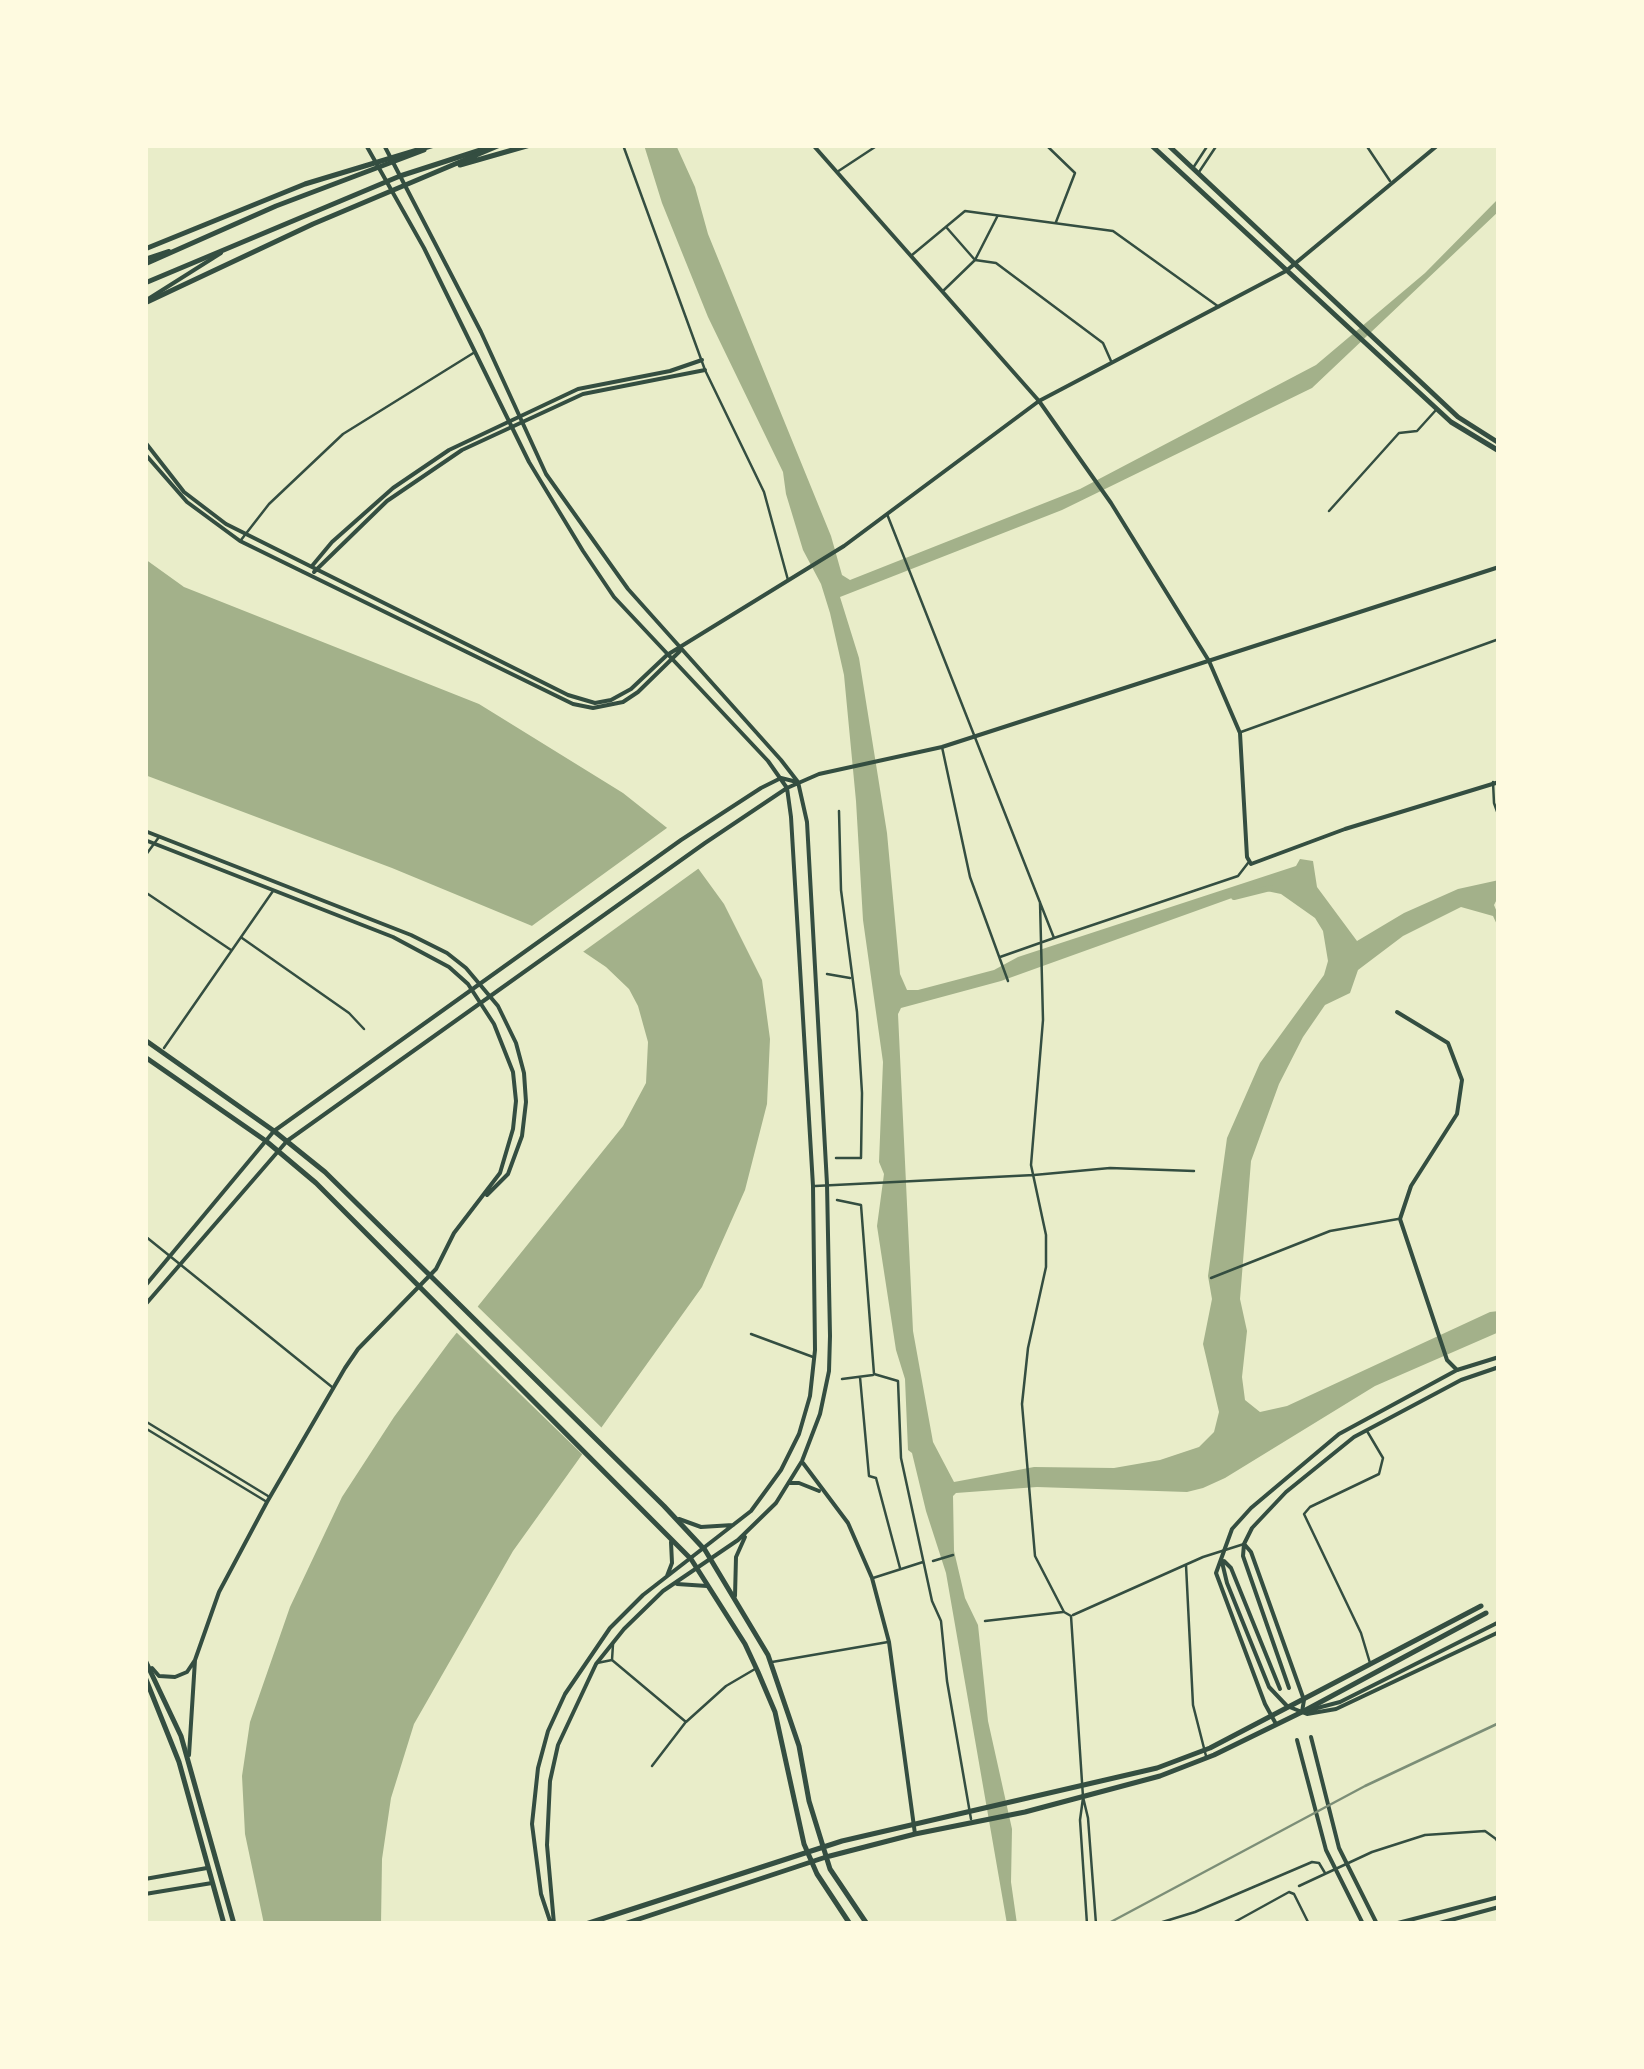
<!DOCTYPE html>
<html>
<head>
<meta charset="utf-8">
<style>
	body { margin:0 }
	#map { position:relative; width:1644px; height:2069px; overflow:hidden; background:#e9edc9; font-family:Literata,serif }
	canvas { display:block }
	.frame { position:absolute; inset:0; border:148px solid #fefae0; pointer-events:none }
</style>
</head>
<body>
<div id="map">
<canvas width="1644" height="2069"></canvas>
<div class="frame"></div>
</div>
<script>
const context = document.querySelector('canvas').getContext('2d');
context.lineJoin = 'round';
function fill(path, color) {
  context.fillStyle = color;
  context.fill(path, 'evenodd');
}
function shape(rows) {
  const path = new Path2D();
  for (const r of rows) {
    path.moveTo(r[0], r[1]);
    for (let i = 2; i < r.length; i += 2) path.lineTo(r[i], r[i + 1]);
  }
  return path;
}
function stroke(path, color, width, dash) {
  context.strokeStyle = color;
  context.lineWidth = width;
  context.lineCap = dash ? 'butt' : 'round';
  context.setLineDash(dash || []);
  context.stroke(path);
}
fill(shape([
	[644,145,676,145,695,187,708,234,831,536,842,575,850,580,1080,489,1316,365,1425,273,1499,198,1499,211,1312,388,1062,510,840,597,859,658,887,833,900,974,907,990,918,990,994,970,1018,957,1296,866,1300,859,1313,861,1317,887,1357,941,1404,913,1458,889,1499,880,1499,895,1494,905,1499,917,1499,929,1493,916,1461,907,1403,936,1358,970,1350,993,1325,1005,1303,1037,1279,1084,1251,1161,1240,1299,1247,1331,1242,1377,1245,1400,1260,1412,1287,1406,1490,1312,1499,1311,1499,1332,1375,1386,1225,1478,1203,1488,1187,1492,1037,1487,956,1493,953,1496,954,1551,965,1598,978,1625,988,1721,1012,1829,1011,1882,1017,1924,1007,1924,946,1573,926,1511,912,1453,908,1450,905,1379,896,1350,877,1226,884,1174,879,1162,883,1062,863,920,856,801,844,675,830,613,821,584,803,550,786,494,783,472,708,317,662,203],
	[1257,889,1281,894,1315,918,1323,931,1328,961,1324,975,1260,1063,1227,1138,1208,1276,1212,1299,1203,1344,1219,1412,1214,1432,1199,1447,1160,1460,1114,1468,1034,1467,954,1482,933,1442,913,1331,898,1014,901,1008,1001,981],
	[145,559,184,587,479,704,623,793,671,831,724,904,762,980,770,1039,767,1104,745,1190,702,1287,513,1551,414,1724,391,1798,382,1859,381,1924,264,1924,245,1834,242,1776,250,1722,290,1607,342,1497,394,1417,450,1341,623,1126,646,1083,648,1042,638,1006,629,989,606,967,566,940,392,868,145,775]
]), '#a3b18a');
fill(shape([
	[671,825,702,866,580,954,529,928],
	[474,1303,605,1431,585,1457,453,1329]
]), '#e9edc9');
stroke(shape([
	[1234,897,1270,888]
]), '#a3b18a', 6);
stroke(shape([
	[827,974,850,978],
	[836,1158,861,1158,862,1093,857,1012,841,890,839,811],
	[837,1200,861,1205,874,1374,898,1381,901,1458,932,1601,941,1621,947,1681,971,1819],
	[860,1377,869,1476,876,1478,900,1568],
	[842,1379,873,1375],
	[873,1578,923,1562]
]), '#344e41', 2.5);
stroke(shape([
	[623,145,705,370,764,492,788,580],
	[1046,145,1075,173,1056,222],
	[1366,145,1390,181],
	[1193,168,1208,145],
	[837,172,878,145],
	[1199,172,1217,145],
	[947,228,975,260,996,263,1103,343,1111,361],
	[912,255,965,211,1113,231,1219,307],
	[944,290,975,260,997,217],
	[1329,511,1399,433,1417,431,1436,410],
	[887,514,1054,938,1000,957],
	[241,540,269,504,343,434,475,352],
	[1241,732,1499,639],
	[942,747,970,877,1008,981],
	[1493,782,1494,803,1499,817],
	[145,856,159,837],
	[145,892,231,950],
	[1040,902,1043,1020,1031,1165,1046,1235,1046,1267,1028,1348,1022,1404,1035,1556,1064,1612,1071,1616,1083,1797,1088,1818,1096,1924],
	[242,938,349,1013,364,1029],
	[1054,938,1238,876,1248,863],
	[164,1048,273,891],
	[815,1186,1034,1175,1110,1168,1194,1171],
	[145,1236,332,1387],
	[1211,1278,1330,1231,1398,1219],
	[751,1334,813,1357],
	[145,1421,268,1496],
	[145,1428,267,1502],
	[1367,1431,1383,1458,1379,1474,1310,1507,1304,1514,1361,1633,1370,1663],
	[933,1561,953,1555],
	[1186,1565,1193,1705,1206,1756],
	[1073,1615,1203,1557,1244,1544],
	[985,1621,1063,1612],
	[612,1660,686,1722,726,1686,755,1669],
	[772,1662,888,1642],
	[597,1663,612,1660,613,1644],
	[652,1766,685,1723],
	[1083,1798,1080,1820,1087,1924],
	[1499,1838,1496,1839,1499,1844],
	[1299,1886,1372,1852,1425,1835,1485,1831,1496,1839],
	[1156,1924,1195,1912,1312,1862,1319,1863,1325,1873],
	[1231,1924,1289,1892,1294,1894,1309,1924]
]), '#344e41', 2.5);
stroke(shape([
	[813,145,1039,401,1111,503,1209,661,1240,733,1247,857,1251,864,1345,829,1499,782],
	[145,259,169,251],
	[145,301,221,253],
	[145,442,184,492,226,524,568,695,595,703,611,700,631,689,667,655,844,546,1039,401,1286,271,1438,145],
	[145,454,187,502,240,541,573,704,593,708,623,702,638,692,680,651],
	[312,566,332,542,393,488,449,450,578,389,670,371,702,360],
	[314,572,387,501,462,450,583,394,705,370],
	[145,831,411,935,447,953,466,968,498,1006,516,1043,524,1073,526,1102,522,1136,508,1174,487,1195],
	[145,840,393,937,449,967,468,984,494,1024,513,1072,516,1101,513,1129,500,1173,454,1233,436,1269,358,1349,345,1368,267,1502,219,1592,195,1660],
	[1397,1012,1448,1043,1462,1080,1457,1114,1411,1186,1400,1219,1447,1360,1457,1370],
	[803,1463,848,1523,872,1578,889,1642,915,1834],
	[789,1483,799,1483,819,1491],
	[152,1668,159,1676,175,1677,187,1672,195,1660,189,1755],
	[145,1879,207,1868],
	[145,1894,212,1883]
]), '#344e41', 4);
stroke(shape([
	[366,145,424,248,529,462,583,551,614,597,768,761,787,788,791,817,813,1186,815,1350,810,1396,799,1434,781,1470,751,1511,643,1595,610,1628,565,1694,548,1731,538,1768,532,1824,541,1894,551,1924],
	[384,145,481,332,546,474,628,589,781,760,798,782,807,822,827,1184,830,1336,829,1371,820,1414,802,1461,776,1503,738,1540,663,1591,624,1629,596,1664,558,1745,550,1781,547,1845,554,1924],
	[145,1286,274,1131,681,840,761,788,781,778,797,782],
	[145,1305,287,1141,705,843,787,788,819,774,942,747,1499,567],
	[679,1519,701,1527,733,1525],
	[1245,1545,1251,1552,1304,1700,1302,1712,1340,1702,1499,1622],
	[1224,1561,1231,1568,1280,1689],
	[1222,1562,1227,1583,1269,1687,1287,1706,1307,1714,1336,1709,1499,1632],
	[667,1576,672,1563,671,1542],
	[677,1584,707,1586],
	[735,1596,736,1557,745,1537],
	[1289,1688,1243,1556,1244,1544,1252,1528,1286,1492,1354,1437,1461,1380,1499,1367],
	[1276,1724,1265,1704,1216,1573,1232,1529,1251,1508,1339,1434,1457,1370,1499,1357],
	[1311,1737,1339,1848,1377,1924],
	[1297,1740,1326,1850,1363,1924],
	[1394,1924,1499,1897],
	[1436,1924,1499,1907]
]), '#344e41', 4);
stroke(shape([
	[1151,145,1451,422,1499,451],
	[1168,145,1458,417,1499,443],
	[145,264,276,206,424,150],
	[145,283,400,176,496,145],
	[145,1040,274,1131,325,1172,664,1506,705,1550,768,1655,799,1746,809,1801,830,1869,867,1924],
	[145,1057,266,1141,316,1183,691,1559,745,1644,758,1672,775,1712,804,1844,817,1874,850,1924],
	[145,1660,181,1736,234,1924],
	[145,1677,179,1762,224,1924],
	[586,1924,842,1841,1157,1768,1210,1748,1481,1606],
	[624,1924,826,1857,915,1834,1025,1812,1160,1776,1214,1755,1302,1712,1486,1613]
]), '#344e41', 5);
stroke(shape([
	[460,165,530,145],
	[145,249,305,184,434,145],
	[145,303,313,224,500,145]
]), '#344e41', 5);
stroke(shape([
	[1107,1924,1365,1786,1499,1723]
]), '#7c8e77', 2.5);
</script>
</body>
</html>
